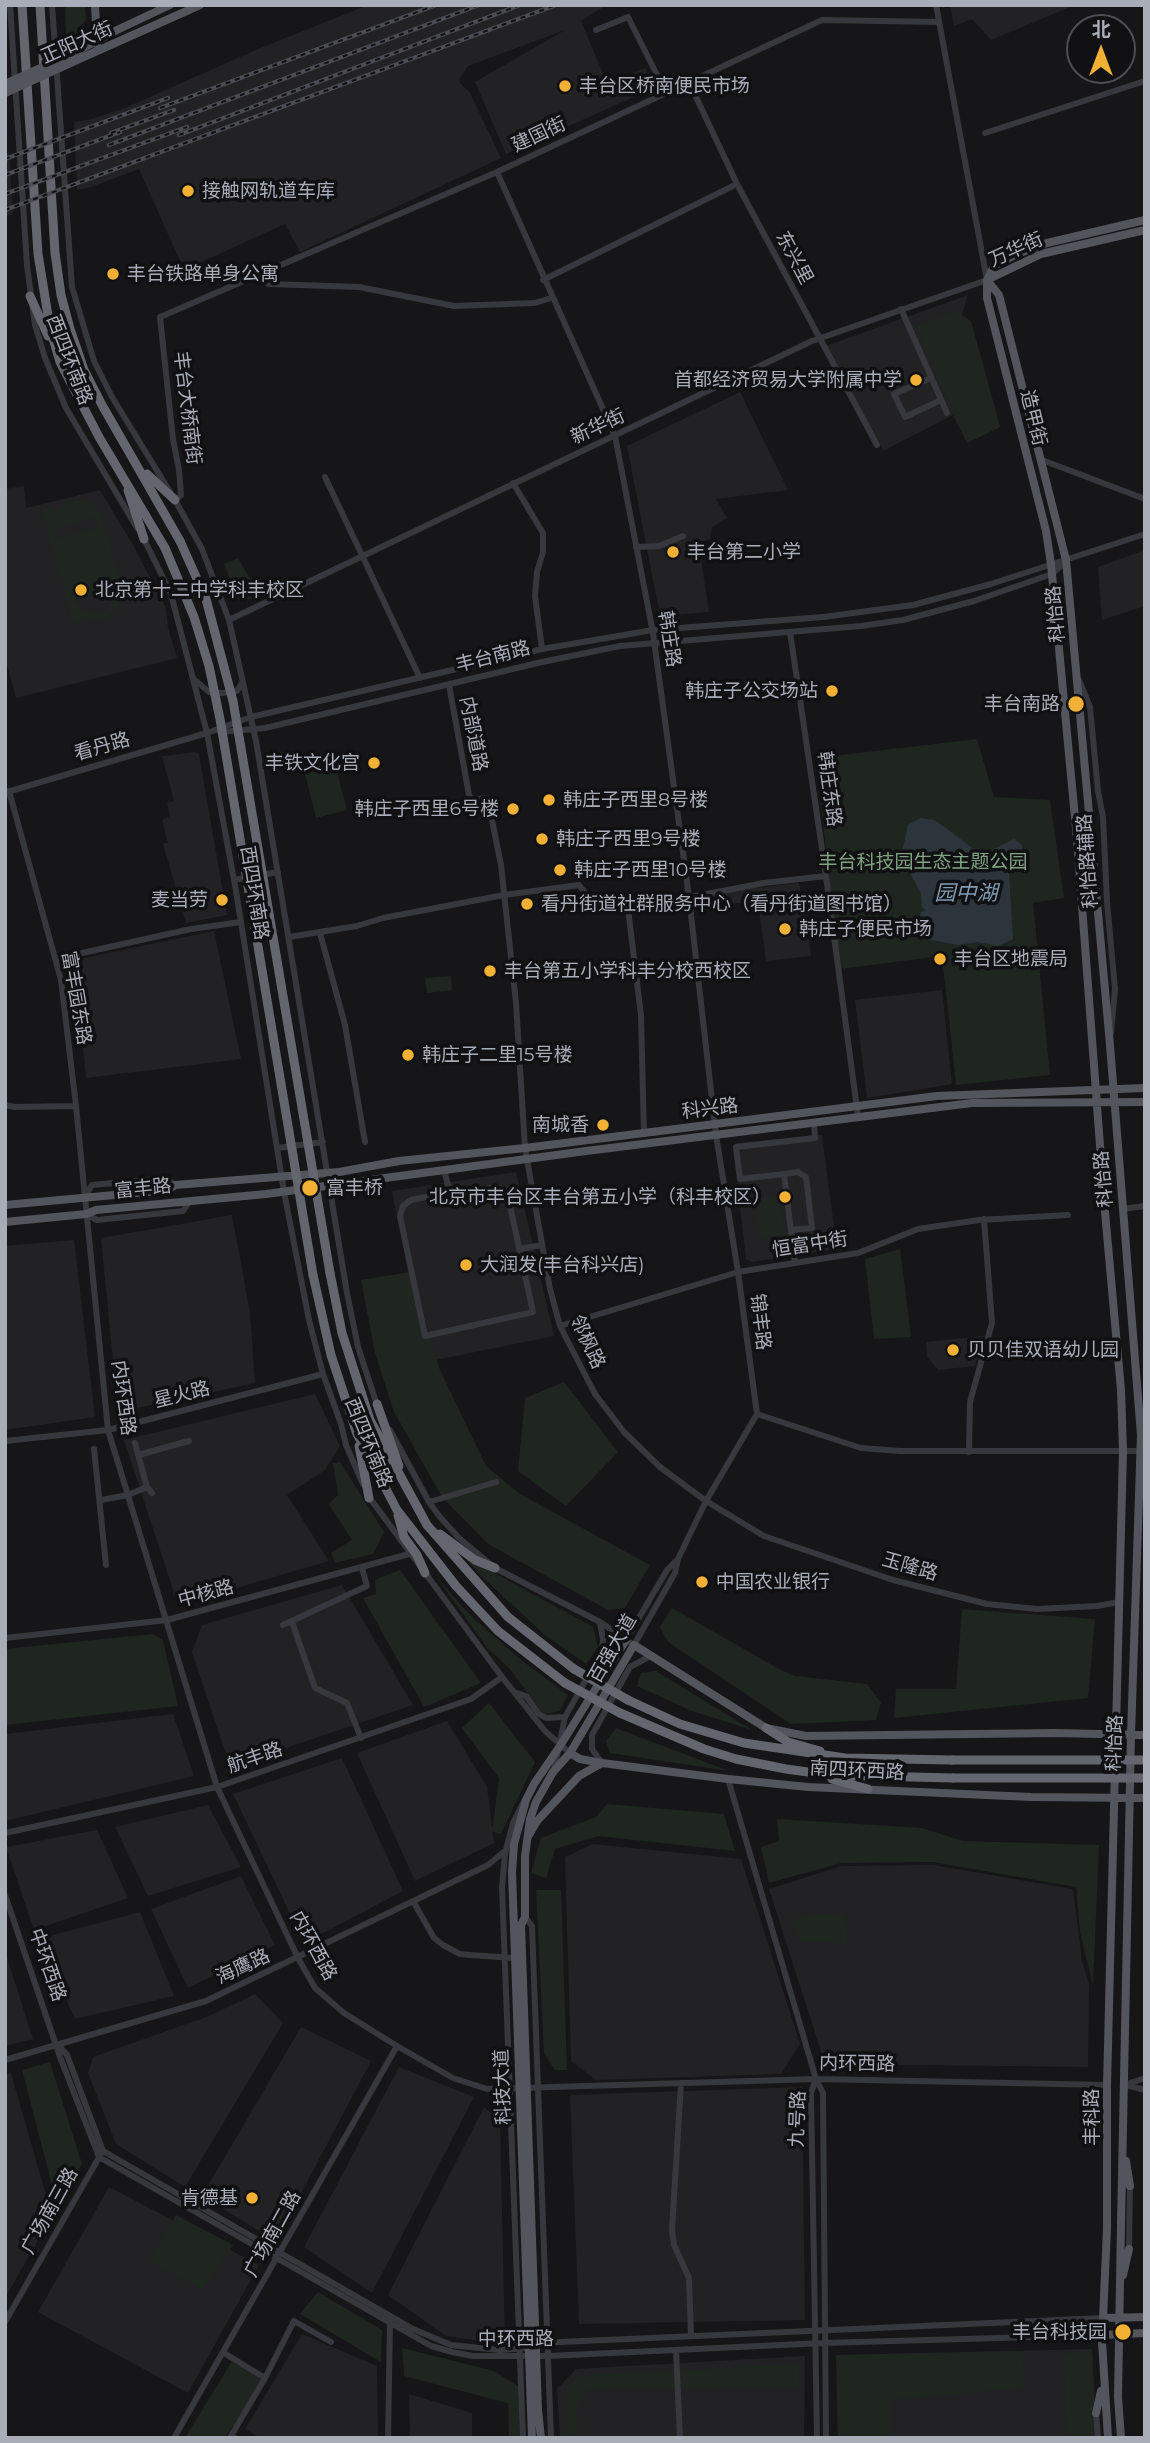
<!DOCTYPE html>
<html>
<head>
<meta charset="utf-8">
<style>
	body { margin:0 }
	#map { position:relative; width:1150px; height:2443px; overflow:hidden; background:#161618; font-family:Montserrat,"Noto Sans SC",sans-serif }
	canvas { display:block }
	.frame { position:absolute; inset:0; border:7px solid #a8adb8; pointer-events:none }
	.north { position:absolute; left:1066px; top:14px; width:70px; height:70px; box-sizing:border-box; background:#111113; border:2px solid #4d4f55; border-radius:50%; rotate:0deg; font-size:19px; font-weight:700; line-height:28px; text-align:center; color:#a8adb8 }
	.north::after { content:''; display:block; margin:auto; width:24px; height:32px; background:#f2b134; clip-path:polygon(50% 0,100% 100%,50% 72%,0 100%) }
</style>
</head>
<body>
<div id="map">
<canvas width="1150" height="2443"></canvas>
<div class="frame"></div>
<div class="north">北</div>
</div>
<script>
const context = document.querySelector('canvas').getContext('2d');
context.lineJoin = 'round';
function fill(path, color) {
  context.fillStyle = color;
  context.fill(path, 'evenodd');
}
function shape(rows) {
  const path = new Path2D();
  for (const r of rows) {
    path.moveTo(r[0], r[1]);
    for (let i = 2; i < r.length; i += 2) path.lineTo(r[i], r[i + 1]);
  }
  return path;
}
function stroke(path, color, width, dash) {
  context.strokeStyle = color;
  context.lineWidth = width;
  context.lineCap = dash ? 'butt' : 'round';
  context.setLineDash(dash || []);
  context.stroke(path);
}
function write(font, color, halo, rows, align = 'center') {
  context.font = font + ' Montserrat,"Noto Sans SC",sans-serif';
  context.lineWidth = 7;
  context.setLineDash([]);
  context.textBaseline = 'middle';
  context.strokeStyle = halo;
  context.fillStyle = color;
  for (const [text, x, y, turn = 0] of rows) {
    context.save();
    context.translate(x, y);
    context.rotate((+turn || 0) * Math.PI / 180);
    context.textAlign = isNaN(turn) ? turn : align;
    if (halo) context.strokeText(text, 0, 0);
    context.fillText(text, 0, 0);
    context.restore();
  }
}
fill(shape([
	[368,5,607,5,581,21,607,83,645,68,654,88,506,154,475,82,565,30,468,66,459,80,460,83,470,93,501,158,300,252,285,224,184,270,139,169,91,187,77,190,74,122,88,120,125,108,258,49],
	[950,5,1075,5,991,40,972,19,954,26],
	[9,152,13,214,5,217,5,153],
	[968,295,962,315,971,321,1000,427,967,443,953,415,883,451,826,346],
	[740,392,788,490,716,499,727,518,712,527,710,539,697,543,701,559,709,612,660,616,627,446],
	[24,486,26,508,100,490,133,545,166,608,168,628,177,658,16,698,5,657,5,489],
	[1145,550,1145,606,1102,620,1098,567],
	[195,752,199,754,227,915,186,923,163,844,168,843,162,820,170,816,167,803,174,801,162,756],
	[799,883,801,893,701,909,698,895],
	[804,894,811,956,766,961,758,902],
	[214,931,241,1059,86,1078,75,960],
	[942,990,952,1084,867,1098,855,1000],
	[822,1135,837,1249,752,1262,746,1259,733,1146,736,1143],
	[516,1172,554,1336,426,1362,392,1191],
	[232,1215,250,1312,255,1383,118,1412,101,1238],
	[74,1240,95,1417,5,1430,5,1246],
	[983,1336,975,1366,938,1370,927,1357,926,1342],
	[315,1394,340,1446,325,1470,287,1495,329,1561,178,1605,124,1440],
	[342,1585,413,1705,241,1763,226,1754,192,1652,202,1625],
	[173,1714,194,1776,5,1821,5,1734],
	[447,1721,487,1787,494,1843,415,1881,357,1753],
	[342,1758,403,1891,304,1943,233,1794],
	[208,1805,241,1867,148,1896,115,1827],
	[97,1830,128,1898,34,1930,6,1847],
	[593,1844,741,1859,800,2044,781,2074,596,2080,571,2061,565,1857],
	[933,1865,1073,1889,1082,1961,1089,1984,1088,2067,825,2064,769,1889,842,1866],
	[241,1876,275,1945,188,1988,151,1909],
	[140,1912,174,1996,75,2019,38,1939],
	[5,1951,33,2039,5,2046],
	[255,1994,283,2023,185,2187,116,2144,88,2073,93,2057,209,2016],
	[301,2027,371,2061,276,2241,202,2196],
	[399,2067,474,2097,372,2293,304,2247],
	[11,2073,52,2216,5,2298,5,2074],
	[802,2087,805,2320,579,2324,570,2095],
	[484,2107,500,2120,505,2345,446,2336,388,2295],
	[109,2187,259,2265,188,2393,38,2312],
	[302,2334,377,2366,378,2438,261,2438,245,2429],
	[1092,2349,1097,2438,838,2438,836,2355],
	[805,2356,804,2438,560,2438,557,2389,576,2369],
	[409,2394,472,2413,472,2438,410,2438]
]), '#222225');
fill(shape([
	[65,5,85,5,86,19,75,35,66,39],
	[961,310,962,316,971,321,1000,427,967,443,915,326],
	[81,499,94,504,103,517,123,592,119,606,109,617,97,620,80,616,81,622,73,623,41,509,50,507,52,514,60,504],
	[96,518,99,527,58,538,56,529],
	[116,589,115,603,104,613,87,612,75,601],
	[238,558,249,577,278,585,243,602,238,599,224,564],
	[977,739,994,797,1050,800,1064,898,1033,903,1050,1075,956,1085,942,956,839,969,816,758],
	[335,765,347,810,316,818,305,774],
	[451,976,452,990,427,993,425,978],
	[780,1196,785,1235,758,1238,754,1199],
	[900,1249,911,1337,874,1339,865,1259],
	[411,1272,440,1370,486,1466,520,1494,650,1565,625,1608,608,1610,488,1544,442,1497,394,1412,375,1353,361,1280],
	[564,1382,618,1452,566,1506,518,1471,525,1398],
	[340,1462,384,1532,373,1554,335,1563,331,1553,352,1540,329,1504,338,1495,333,1463],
	[457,1549,476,1563,593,1627,598,1647,586,1664,545,1635,482,1577],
	[400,1570,481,1683,424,1707,363,1598,376,1594,375,1580],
	[436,1576,466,1611,488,1631,520,1659,568,1695,560,1711,546,1714,541,1711,510,1669,487,1648],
	[672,1608,779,1669,795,1676,867,1684,881,1703,876,1720,791,1724,668,1642,660,1627],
	[962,1609,1095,1619,1088,1698,894,1718,896,1689,956,1689],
	[153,1634,163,1640,178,1706,5,1725,5,1649],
	[656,1671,752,1730,692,1711,637,1686,641,1673],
	[489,1703,535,1762,501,1834,492,1831,499,1778,462,1728],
	[616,1728,729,1771,610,1753,606,1741],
	[607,1804,724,1814,735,1851,598,1836,555,1849,546,1878,531,1873,541,1838,596,1817],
	[777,1819,922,1828,963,1841,1099,1845,1093,1986,1080,1932,1076,1887,933,1862,841,1863,769,1883,761,1847,779,1841],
	[536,1890,561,1890,567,2070,555,2070,544,2054],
	[845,1913,847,1944,799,1941,791,1920,807,1914],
	[50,2062,82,2164,58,2208,22,2070],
	[176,2215,233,2245,203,2290,148,2261],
	[318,2292,382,2330,381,2362,300,2314],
	[402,2348,494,2371,518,2386,520,2438,509,2438,508,2403,404,2376],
	[1092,2349,1093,2438,1067,2438,1063,2355],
	[1023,2351,1025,2388,891,2400,891,2438,838,2438,836,2355],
	[232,2361,262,2380,225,2438,185,2438],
	[798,2364,798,2387,588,2389,577,2407,579,2438,566,2438,566,2390,578,2376]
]), '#1e261f');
fill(shape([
	[920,818,934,820,943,826,975,850,988,852,1014,839,1022,845,1022,855,1009,872,1013,939,998,946,978,942,958,945,922,938,918,932,920,916,921,912,926,911,922,907,921,893,901,857,908,825]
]), '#2c353c');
stroke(shape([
	[10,5,27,265,35,325,45,358,66,408,137,528],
	[52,5,72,287,94,361,112,397,175,500,202,549,229,620,256,741,347,1293,358,1347,377,1405],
	[596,30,628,17,666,93],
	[689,82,737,184,877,445],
	[985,133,1145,81],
	[249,278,269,284,359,287,454,306,535,303,551,298],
	[543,280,737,184],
	[901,309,947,413],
	[931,378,894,394,905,417,941,400],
	[1042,460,1145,499],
	[325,477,420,678],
	[513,483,543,533,543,552,537,572,535,596,542,649],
	[175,500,181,495,179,470,173,439,160,317,497,172,822,20,939,22],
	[143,537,171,594,207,733,236,891,284,1192,309,1320,323,1374,341,1424,346,1445,363,1484],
	[636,547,659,546,683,536],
	[229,620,812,341,987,280,936,5],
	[790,632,826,876,858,1116],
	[1079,680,1090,707,1098,791,1103,817,1107,902,1115,989,1111,1033],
	[196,681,209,692,223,693,237,691,242,683],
	[449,685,469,795,473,800,485,798,488,800,501,865,516,1003,525,1148,550,1289,560,1326,595,1394,624,1432,660,1467,706,1501,764,1536,893,1580,987,1604,1037,1609,1097,1606,1119,1602],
	[220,732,265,728,542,662,620,646,861,626,903,620,974,601,1052,574,1065,562],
	[9,791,61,980,76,1106,108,1430,217,1787,298,1958,315,1988,344,2013,397,2046,453,2078,487,2089,816,2079,1107,2085],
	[7,792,207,733,251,717,542,649,653,630,823,617,913,605,991,584,1145,534],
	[234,880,278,872],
	[628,909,641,1015,644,1134],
	[320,933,345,1025,365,1142],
	[289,937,357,926,383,918,504,895,579,885,595,905,605,908,628,909,764,883,826,876],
	[55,959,191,929,241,922],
	[5,1105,15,1107,76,1106],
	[277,1148,323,1142],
	[444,1170,451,1196,490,1188,500,1188,507,1192,533,1312,425,1336,400,1216,403,1206,411,1200,450,1192],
	[784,1174,798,1172,806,1177,812,1228,791,1230],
	[86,1195,92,1185,166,1178,175,1185],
	[1122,1209,1145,1206],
	[86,1214,97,1220,183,1211,189,1202],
	[519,1249,542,1245],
	[795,1263,784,1174,740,1179,736,1147,815,1138,814,1122],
	[560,1326,738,1272,858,1253,918,1229,979,1220,1068,1215],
	[757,1414,861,1448,900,1451,1145,1451],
	[390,1430,429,1502,440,1517,459,1538,495,1568,600,1622,634,1645,675,1573,678,1559,706,1501,757,1414,738,1272,716,1135,689,897,653,633,615,436,497,172],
	[5,1441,108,1430,323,1374],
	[135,1443,147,1487,152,1493],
	[94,1449,106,1565],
	[969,1452,970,1402,992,1323,984,1219],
	[138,1455,189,1441],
	[369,1497,502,1677,545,1731,570,1753],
	[101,1500,128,1495,147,1487],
	[429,1502,496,1482],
	[292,1622,315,1688,347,1703,361,1738],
	[283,1625,367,1586,362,1568],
	[5,1638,167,1620,409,1554],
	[626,1640,667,1570,676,1561],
	[517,1693,526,1696,539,1714,546,1718,565,1717,602,1651,603,1639,600,1623],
	[602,1763,592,1749,592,1735,630,1667,652,1655],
	[554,1770,565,1717],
	[728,1779,816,2079,823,2093,826,2438],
	[5,1833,217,1787,471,1699,502,1677],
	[5,1895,60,2057,99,2157,431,2346,452,2352,473,2356,548,2356,823,2343,1103,2335],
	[413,1901,434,1938,443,1945,460,1954,470,1955,514,1958],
	[525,1917,532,1926,551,2438],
	[60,2047,67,2055,103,2151,413,2329,451,2345,500,2350,529,2348,537,2343,1104,2318],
	[5,2060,206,2001,488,1865,505,1851],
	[816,2079,811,2093,817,2438],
	[681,2083,672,2230,674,2245,689,2278,691,2335],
	[1124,2085,1145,2078],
	[1126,2085,1145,2090],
	[1129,2249,1130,2186],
	[5,2322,101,2154],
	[676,2350,680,2438],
	[224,2353,265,2378,231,2436,235,2438],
	[265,2378,294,2321,331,2342],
	[1096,2413,1098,2438],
	[174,2438,397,2046],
	[388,2438,390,2321],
	[523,2438,502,1887,505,1854,513,1823,524,1801]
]), '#37383d', 6);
stroke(shape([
	[95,5,97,44],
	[74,53,117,30,170,5],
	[77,60,200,5],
	[987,280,999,295,1066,560,1110,1045,1141,1435,1131,1735,1121,2225,1118,2397,1121,2438],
	[987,280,1041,254,1145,230],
	[5,1205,169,1190,175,1185,339,1172,399,1161,525,1148,937,1096,1145,1088],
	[5,1222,86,1214,96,1210,266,1194,586,1151,972,1103,1145,1102],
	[570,1753,580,1759,602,1763,728,1779,808,1787,1031,1797,1145,1798],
	[529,1835,537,1821,579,1776,602,1763],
	[1126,2161,1130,2186],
	[1123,2275,1129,2249],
	[1104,2318,1145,2317],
	[1103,2335,1145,2333],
	[1096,2413,1101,2391],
	[532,2438,512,1872,514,1844,526,1800,534,1784,560,1746,626,1640],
	[541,2438,538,2410,521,1925,525,1917,525,1856,530,1819,536,1802,553,1772,570,1753,634,1645,766,1728,806,1736,1055,1733,1145,1735],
	[1108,2438,1102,2341,1107,2229,1107,2085,1123,1451,1121,1390,1105,1212,1077,839,1051,564,1046,531,987,298,987,280,994,266,1017,254,1047,243,1145,220]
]), '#53555c', 8);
stroke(shape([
	[22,5,38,254,50,328,60,362,99,437,165,548],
	[40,5,55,253,61,295,70,329,84,370,102,405,180,541],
	[30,296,48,336],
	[147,474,175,500],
	[128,490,144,539],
	[330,1273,342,1333,370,1420,427,1525,508,1617,574,1669],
	[313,1275,331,1355,357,1434,397,1510,456,1586,498,1631,565,1683],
	[377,1404,399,1466],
	[359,1446,369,1498],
	[398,1515,404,1537,417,1555,425,1573],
	[440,1534,475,1560,495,1568],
	[628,1700,680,1724,744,1743,845,1758,952,1760],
	[620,1713,704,1749,736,1759,786,1769,829,1775,953,1778],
	[766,1728,788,1742,820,1751],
	[832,1779,868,1789]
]), '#63666e', 9);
const rail = shape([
	[160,108,436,5],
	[111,133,174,110],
	[179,135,520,5],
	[109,145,479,5],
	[5,159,168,98],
	[5,175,120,132],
	[5,194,187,127],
	[5,210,556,5]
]);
stroke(rail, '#4a4c52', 4.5);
stroke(rail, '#111113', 2, [5]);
stroke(shape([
	[5,84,74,53],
	[5,93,77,60]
]), '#53555c', 8);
stroke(shape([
	[180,541,206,599,233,701,330,1273],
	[165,548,194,617,209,666,220,719,313,1275],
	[574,1669,628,1700],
	[565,1683,620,1713],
	[952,1760,1145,1760],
	[953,1778,1145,1778]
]), '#63666e', 9);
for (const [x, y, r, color] of [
	[565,86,7,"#f2b134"],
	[188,191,7,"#f2b134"],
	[113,274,7,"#f2b134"],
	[916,380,7,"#f2b134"],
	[673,552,7,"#f2b134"],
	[81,590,7,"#f2b134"],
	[832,691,7,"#f2b134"],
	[1076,704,9,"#f2b134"],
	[374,763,7,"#f2b134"],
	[549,800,7,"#f2b134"],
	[513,809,7,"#f2b134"],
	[542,839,7,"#f2b134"],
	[560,870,7,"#f2b134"],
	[222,900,7,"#f2b134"],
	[527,904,7,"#f2b134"],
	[785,929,7,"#f2b134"],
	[940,959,7,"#f2b134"],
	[490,971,7,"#f2b134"],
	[408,1055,7,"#f2b134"],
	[603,1125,7,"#f2b134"],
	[310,1188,9,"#f2b134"],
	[785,1197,7,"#f2b134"],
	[466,1265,7,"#f2b134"],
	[953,1350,7,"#f2b134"],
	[702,1582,7,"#f2b134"],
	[252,2198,7,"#f2b134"],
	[1123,2332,9,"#f2b134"]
]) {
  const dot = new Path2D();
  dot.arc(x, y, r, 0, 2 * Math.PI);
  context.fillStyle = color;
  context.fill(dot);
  stroke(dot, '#111113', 2.5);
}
write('19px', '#a8adb8', '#111113', [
	["正阳大街",77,43,-24],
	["建国街",539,135,-25],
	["万华街",1016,250,-24],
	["东兴里",794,258,62],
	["西四环南路",69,360,69],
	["丰台大桥南街",187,408,83],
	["造甲街",1033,418,76],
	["新华街",598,427,-25],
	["科怡路",1056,614,-95],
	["韩庄路",669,639,81],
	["丰台南路",493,657,-14],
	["内部道路",473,734,79],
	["看丹路",102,747,-16],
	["韩庄东路",829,789,82],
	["科怡路辅路",1088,861,-94],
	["西四环南路",254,893,81],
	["富丰园东路",76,998,80],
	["科兴路",710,1109,-7],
	["科怡路",1104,1179,-95],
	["富丰路",143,1189,-6],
	["恒富中街",810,1245,-9],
	["锦丰路",760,1322,83],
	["邻枫路",587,1342,65],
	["星火路",182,1395,-14],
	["内环西路",123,1398,82],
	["西四环南路",368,1443,68],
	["玉隆路",910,1567,16],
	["中核路",206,1594,-15],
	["百强大道",613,1649,-60],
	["科怡路",1115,1743,-88],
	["航丰路",255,1758,-19],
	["南四环西路",857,1771,3],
	["内环西路",313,1946,61],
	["中环西路",47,1965,71],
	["海鹰路",243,1967,-25],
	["内环西路",857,2064,1],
	["科技大道",503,2087,-92],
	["丰科路",1092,2117,-90],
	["九号路",798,2119,-88],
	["广场南三路",50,2211,-61],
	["广场南二路",273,2234,-61],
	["中环西路",516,2339]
]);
write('19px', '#a8adb8', '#111113', [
	["丰台区桥南便民市场",579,86],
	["接触网轨道车库",202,191],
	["丰台铁路单身公寓",127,274],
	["首都经济贸易大学附属中学",902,380,"right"],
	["丰台第二小学",687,552],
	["北京第十二中学科丰校区",95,590],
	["韩庄子公交场站",818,691,"right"],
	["丰台南路",1060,704,"right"],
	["丰铁文化宫",360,763,"right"],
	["韩庄子西里8号楼",563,800],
	["韩庄子西里6号楼",499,809,"right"],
	["韩庄子西里9号楼",556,839],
	["韩庄子西里10号楼",574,870],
	["麦当劳",208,900,"right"],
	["看丹街道社群服务中心（看丹街道图书馆）",541,904],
	["韩庄子便民市场",799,929],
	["丰台区地震局",954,959],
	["丰台第五小学科丰分校西校区",504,971],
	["韩庄子二里15号楼",422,1055],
	["南城香",589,1125,"right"],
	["富丰桥",326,1188],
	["北京市丰台区丰台第五小学（科丰校区）",771,1197,"right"],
	["大润发(丰台科兴店)",480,1265],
	["贝贝佳双语幼儿园",967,1350],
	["中国农业银行",716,1582],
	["肯德基",238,2198,"right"],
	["丰台科技园",1107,2332,"right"]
], 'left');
write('19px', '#7fa381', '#111113', [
	["丰台科技园生态主题公园",923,862]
]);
write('italic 21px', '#7f9bb3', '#111113', [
	["园中湖",966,894]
]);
</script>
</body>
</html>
